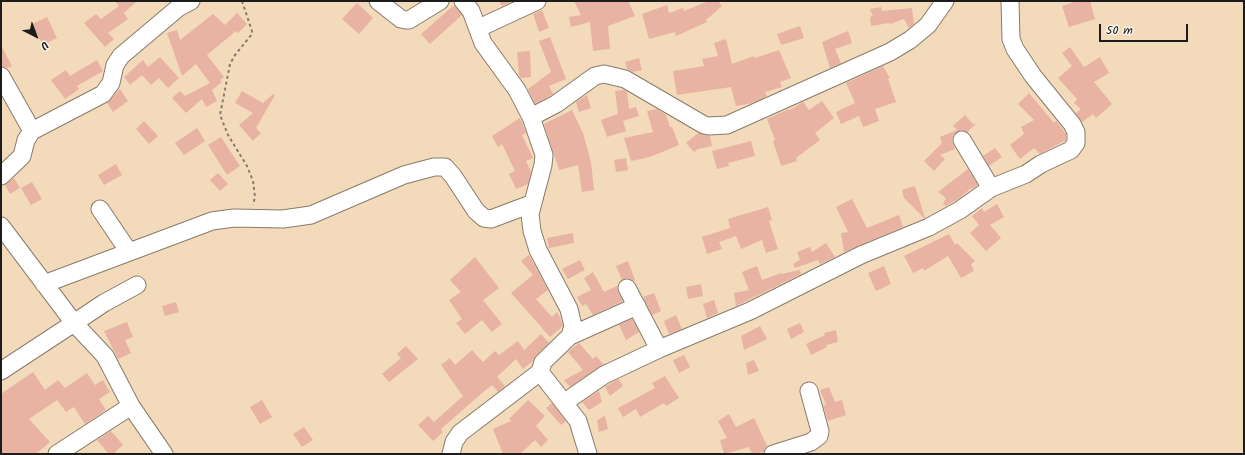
<!DOCTYPE html>
<html>
<head>
<meta charset="utf-8">
<style>
	body { margin:0 }
	#map { position:relative; width:1245px; height:455px; overflow:hidden; background:#f3daba; font-family:Kalam,sans-serif }
	canvas { display:block }
	.frame { position:absolute; inset:0; border:2px solid #1c1c1c; pointer-events:none }
	.north { position:absolute; left:16px; top:16px; width:40px; height:40px; -webkit-text-stroke:3px #f7f3e8; paint-order:stroke; rotate:138deg; font-size:11px; font-weight:700; line-height:16px; text-align:center; color:#1c1c1c }
	.north::after { content:''; display:block; margin:auto; width:14px; height:18px; background:#1c1c1c; clip-path:polygon(50% 0,100% 100%,50% 72%,0 100%) }
	.scale { position:absolute; left:1099px; top:24px; width:89px; height:18px; box-sizing:border-box; border:2px solid #1c1c1c; border-top:0; padding-left:5px; font-size:12px; line-height:14px; white-space:nowrap; color:#1c1c1c; -webkit-text-stroke:3px #f7f3e8; paint-order:stroke }
</style>
</head>
<body>
<div id="map">
<canvas width="1245" height="455"></canvas>
<div class="frame"></div>
<div class="north">U</div>
<div class="scale">50 m</div>
</div>
<script>
const context = document.querySelector('canvas').getContext('2d');
context.lineJoin = 'round';
function fill(path, color) {
  context.fillStyle = color;
  context.fill(path, 'evenodd');
}
function shape(rows) {
  const path = new Path2D();
  for (const r of rows) {
    path.moveTo(r[0], r[1]);
    for (let i = 2; i < r.length; i += 2) path.lineTo(r[i], r[i + 1]);
  }
  return path;
}
function stroke(path, color, width, dash) {
  context.strokeStyle = color;
  context.lineWidth = width;
  context.lineCap = dash ? 'butt' : 'round';
  context.setLineDash(dash || []);
  context.stroke(path);
}
fill(shape([
	[115,1,137,1,124,13,128,19,108,33,114,39,105,47,84,23,96,14,101,19,119,6],
	[499,1,513,1,502,6],
	[574,1,628,1,635,16,608,26,610,49,593,51,590,22,571,27,569,17,581,15],
	[709,1,718,1,722,6,706,20,707,22,676,36,675,32,649,39,642,14,667,5,669,13,683,8,684,11],
	[1077,1,1090,1,1095,19,1069,27,1062,6],
	[357,3,373,18,359,34,342,19],
	[454,5,462,15,430,44,421,34],
	[881,7,882,11,912,8,914,24,909,28,904,19,890,24,889,23,871,26,870,17,873,16,870,9],
	[542,10,549,28,539,32,533,14],
	[237,13,247,24,238,33,236,31,207,55,224,77,220,80,222,82,212,90,217,101,206,107,202,99,186,113,172,98,180,91,185,96,210,83,196,64,182,76,167,33,177,30,180,40,213,14,225,25],
	[47,17,57,38,43,45,32,24],
	[800,26,804,38,781,45,777,34],
	[848,31,852,43,835,49,841,63,830,68,822,42],
	[550,37,566,79,549,86,553,94,535,104,528,89,551,72,539,41],
	[726,39,732,64,754,56,755,58,779,50,791,78,780,82,782,87,765,92,767,96,764,98,752,103,736,106,731,87,677,95,673,71,704,66,702,59,718,56,714,43],
	[1,45,12,66,7,68,1,66],
	[1070,47,1084,67,1100,57,1109,73,1094,82,1112,104,1096,118,1093,114,1082,122,1076,113,1081,109,1074,103,1077,99,1058,78,1072,66,1062,53],
	[530,51,531,77,521,78,519,75,517,52],
	[160,57,179,78,168,88,159,78,151,85,142,75,130,85,124,77,143,60,148,67],
	[639,58,642,70,633,72,627,69,625,62],
	[97,60,103,71,77,86,79,89,65,99,51,80,66,70,70,76],
	[883,66,890,78,888,79,896,102,875,109,879,121,863,127,859,116,841,124,836,112,855,103,846,83],
	[120,89,128,101,113,112,107,103],
	[624,90,627,92,629,109,636,107,639,116,623,121,626,131,607,137,601,120,618,114,615,91],
	[242,91,263,103,273,94,275,95,256,128,261,133,253,141,239,125,253,113,235,103],
	[1029,93,1054,123,1056,121,1066,134,1066,140,1040,154,1034,148,1020,159,1010,145,1024,134,1021,127,1034,120,1018,104],
	[587,95,591,108,579,112,576,102],
	[822,101,834,118,815,133,820,140,796,158,797,161,781,166,773,141,775,140,767,119,789,109,790,110,803,102,809,110],
	[657,109,666,115,670,127,672,127,679,145,650,157,631,161,624,138,653,132,647,111],
	[572,110,583,133,591,162,594,190,582,192,578,165,559,170,544,124],
	[965,115,973,124,976,124,967,132,961,130,953,135,952,141,955,149,940,155,945,159,934,171,924,161,942,143,940,137,957,130,953,126],
	[520,118,526,133,522,135,533,158,526,161,531,172,528,184,516,189,509,174,515,171,502,144,498,147,492,136],
	[144,121,158,136,149,144,136,129],
	[197,128,205,141,184,155,175,143],
	[698,133,710,136,712,146,698,149,694,152,686,143],
	[221,137,240,166,227,175,208,145],
	[751,141,755,156,728,163,729,166,717,169,712,151],
	[995,148,1002,157,989,166,983,156],
	[626,158,628,170,616,172,614,160],
	[116,164,122,175,104,185,98,175],
	[968,169,978,185,972,189,971,188,960,198,946,206,943,204,946,198,938,192],
	[218,173,228,184,220,191,210,180],
	[14,178,20,188,10,194,5,185],
	[32,182,42,199,31,205,21,188],
	[915,186,925,218,924,218,904,198,902,190],
	[852,199,867,228,899,215,903,227,844,252,841,233,848,232,836,207],
	[997,204,1004,217,990,225,1001,238,986,251,970,233,979,225,972,216,982,208,984,212],
	[768,207,772,220,769,221,778,249,766,253,762,240,741,249,736,236,719,242,722,249,707,254,702,237,730,228,728,219],
	[573,233,574,243,549,248,547,238],
	[949,234,955,245,957,243,975,261,971,264,974,271,961,278,948,256,924,271,923,268,913,273,904,256],
	[826,243,835,257,820,264,818,260,795,268,793,264,800,260,797,252,810,247,812,252],
	[529,255,548,290,536,299,552,317,557,312,560,317,563,326,550,337,511,293,533,275,521,261],
	[475,257,499,288,483,300,502,324,492,332,482,320,465,334,456,323,462,319,449,300,461,292,450,280],
	[580,260,585,270,568,279,562,269],
	[628,261,635,280,634,281,628,278,622,280,616,266],
	[757,266,762,280,781,273,781,274,800,270,801,274,736,306,734,293,749,290,742,272],
	[884,266,891,284,876,291,868,273],
	[593,272,604,292,617,286,618,292,623,301,593,315,586,304,582,306,577,297,591,290,584,278],
	[701,284,703,296,688,299,686,287],
	[654,293,661,311,652,315,643,297],
	[714,300,718,313,707,318,703,304],
	[176,302,179,312,165,316,162,306],
	[676,315,682,329,669,334,664,321],
	[632,319,639,332,626,340,619,325],
	[127,322,133,337,125,340,131,353,118,359,104,331],
	[800,323,804,332,791,339,787,329],
	[760,326,767,339,744,350,741,336],
	[836,330,838,342,826,345,827,347,811,355,806,344,825,335,824,333],
	[541,334,549,343,536,355,533,361,523,369,516,359,497,377,505,386,498,392,492,385,482,393,441,429,443,432,433,441,418,425,428,416,434,422,463,396,441,365,450,358,455,365,472,350,483,362,495,351,499,355,518,341,524,350],
	[579,343,593,359,596,356,603,364,606,363,570,387,564,380,583,370,568,352],
	[406,346,418,359,389,382,382,374,401,358,397,354],
	[684,355,690,367,679,373,673,360],
	[754,360,759,371,748,375,746,363],
	[33,372,45,390,58,380,65,388,87,373,95,385,103,380,110,392,99,399,106,410,85,424,74,407,66,412,57,400,29,419,50,442,36,454,1,454,1,394],
	[665,376,679,398,666,406,664,403,640,417,636,409,623,417,618,408,655,388,652,383],
	[618,379,623,386,610,396,605,387],
	[829,387,835,402,842,400,846,415,828,421,823,405,826,405,820,390],
	[599,391,602,402,589,410,582,402],
	[262,400,272,417,260,424,250,407],
	[528,400,545,416,536,426,548,440,541,447,535,440,520,454,503,454,493,429,511,421,509,419],
	[552,403,566,421,561,425,546,408],
	[729,414,736,427,754,418,767,446,763,452,752,454,749,447,724,454,720,440,727,438,718,421],
	[605,416,608,429,599,432,597,420],
	[304,427,313,440,302,447,293,434],
	[111,431,123,445,113,454,109,454,97,440]
]), '#e8b3a2');
const minor = shape([
	[378,1,401,19,406,20,409,20,440,1],
	[479,28,537,1],
	[1,76,32,131],
	[531,117,556,104,595,76,604,74,625,79,704,125,709,126,727,125,890,52,910,40,928,25,945,1],
	[962,140,991,188],
	[1,176,22,156,26,140,32,131,103,94,111,83,115,65,121,56,178,8,191,1],
	[100,209,129,252],
	[1,226,74,323,104,303,137,285],
	[44,284,212,221,234,218,283,219,311,215,404,175,434,167,445,167,453,176,476,211,484,218,491,219,531,204],
	[627,288,659,349],
	[570,336,637,306],
	[1,371,74,323,105,356,131,406,164,454],
	[540,372,578,421,588,454],
	[565,402,604,375,659,349,750,311,861,255,929,227,960,210,991,188,1026,174,1041,164,1071,150,1076,143,1076,132,1072,124,1033,76,1015,49,1011,39,1010,1],
	[57,454,131,406],
	[451,454,454,442,460,433,540,372,543,362,570,336,573,326,569,309,538,250,532,231,530,214,543,165,544,155,541,146,531,117,517,90,483,43,471,11,463,1],
	[773,454,811,442,819,436,820,431,809,391]
]);
stroke(minor, '#887b6b', 19);
stroke(shape([
	[242,1,252,31,252,34,235,55,230,64,220,115,228,135,247,166,253,181,255,197,253,205]
]), '#887b6b', 2, [3, 3]);
stroke(minor, '#fff', 17);
</script>
</body>
</html>
